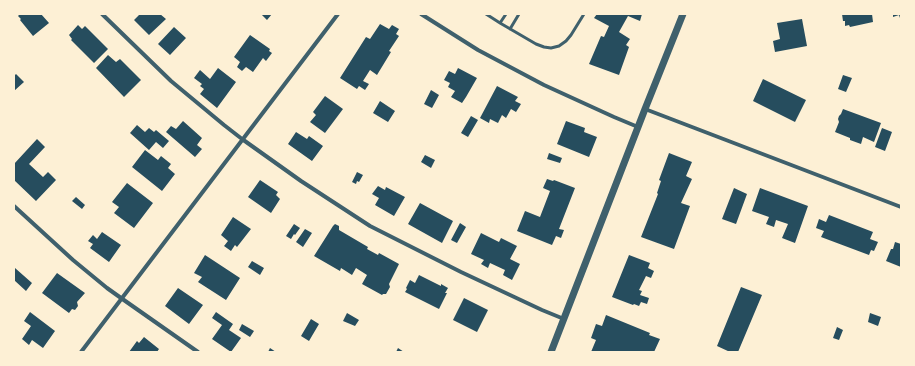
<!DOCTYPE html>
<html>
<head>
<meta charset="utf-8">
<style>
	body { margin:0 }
	#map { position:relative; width:915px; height:366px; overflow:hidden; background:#fdf0d5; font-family:"Space Grotesk",sans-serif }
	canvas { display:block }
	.frame { position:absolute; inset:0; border:15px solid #fdf0d5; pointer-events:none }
</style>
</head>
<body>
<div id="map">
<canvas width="915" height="366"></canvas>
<div class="frame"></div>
</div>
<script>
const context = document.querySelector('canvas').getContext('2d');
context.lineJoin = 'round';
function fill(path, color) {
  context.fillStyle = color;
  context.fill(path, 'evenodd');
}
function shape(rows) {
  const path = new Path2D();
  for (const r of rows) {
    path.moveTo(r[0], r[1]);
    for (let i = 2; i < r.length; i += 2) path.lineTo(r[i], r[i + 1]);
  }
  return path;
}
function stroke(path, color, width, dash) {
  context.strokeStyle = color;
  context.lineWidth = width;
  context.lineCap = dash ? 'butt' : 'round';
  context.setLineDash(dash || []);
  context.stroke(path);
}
fill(shape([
	[20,14,26,15,27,14,41,14,49,23,33,36,20,20,21,19,18,16],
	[138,14,160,14,166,19,149,35,134,20,139,15],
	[261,14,272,14,267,20],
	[597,14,642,14,640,21,628,16,619,32,630,39,626,45,629,47,619,75,589,64,601,36,604,37,609,26,594,18],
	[842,14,872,14,873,22,850,27,849,25,845,26,845,21,843,21],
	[893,14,901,14,901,21,899,15,893,17],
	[802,19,807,46,775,52,773,41,780,39,777,23],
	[380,24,389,29,392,25,399,29,396,34,399,36,389,51,391,52,377,75,370,70,363,81,369,84,365,90,359,86,357,89,340,78,366,37,370,39],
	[78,25,82,29,85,26,108,49,94,63,71,40,72,39,69,35],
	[174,27,186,38,170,55,158,44],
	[250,35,270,49,269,51,272,53,266,61,263,58,253,72,246,67,242,71,237,67,240,62,234,57],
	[108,55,116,62,120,59,141,80,124,97,96,68],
	[218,68,236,82,217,108,200,94,204,89,200,86,202,84,194,78,200,70,210,79],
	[458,68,477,78,466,97,462,103,451,97,455,91,448,87,450,83,444,80,449,71,455,74],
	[16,74,24,82,14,91,14,76],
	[843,75,852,78,846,92,838,89],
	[763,79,806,100,795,122,753,101],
	[497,86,518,97,515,101,521,104,516,112,511,109,506,118,502,115,498,123,490,119,489,123,480,118],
	[431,90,439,95,432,108,424,104],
	[325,96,343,109,325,133,310,122,316,115,313,112],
	[380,101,395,111,388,122,373,113],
	[843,109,881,123,874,142,863,137,861,144,850,140,850,138,835,132,839,122,838,119,839,116,841,114],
	[471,116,478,120,468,137,461,133],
	[183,121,202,138,197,145,202,149,195,157,166,132,171,126,176,129],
	[566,121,585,128,584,132,597,137,589,157,557,144],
	[137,125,145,132,149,128,154,132,156,130,169,141,163,148,156,142,149,150,130,133],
	[882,128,892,132,885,151,875,147],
	[296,132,307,139,309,136,323,146,312,161,288,144],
	[37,139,45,147,29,164,43,177,48,172,56,180,36,201,14,180,15,174,14,173,14,164],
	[145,150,158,160,161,156,171,164,168,168,175,174,162,191,132,167],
	[549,153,562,158,560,163,547,159],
	[669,153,692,162,686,176,692,179,681,203,690,206,674,249,641,237,658,194,657,193,661,181,659,180],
	[425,155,435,160,431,168,421,162],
	[357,172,363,175,359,182,357,181,356,184,352,182],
	[547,179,553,181,554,180,575,188,559,229,564,230,561,238,556,236,552,245,517,231,525,211,540,217,550,191,543,188],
	[260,180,278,192,276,195,280,199,271,213,248,197],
	[127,183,153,203,134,228,114,213,119,207,112,202],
	[378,186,385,190,386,187,405,197,394,216,375,205,379,198,372,194],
	[734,188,747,194,736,224,722,219],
	[760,188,808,206,795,243,782,238,788,224,776,220,774,227,766,224,769,217,752,211],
	[76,197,85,205,82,209,72,201],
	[420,203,453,221,442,243,408,224],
	[829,215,873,232,870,239,878,242,874,251,871,250,869,255,821,237,824,231,816,228,819,219,826,222],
	[233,217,251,229,237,247,235,245,231,251,224,246,228,241,221,235],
	[460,223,466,227,457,243,451,240],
	[294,224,300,228,295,235,294,234,291,239,286,236],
	[335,224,339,226,339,230,368,247,367,249,378,255,379,253,399,264,389,284,390,287,386,294,383,294,382,295,362,284,367,275,356,268,352,275,341,268,340,271,314,256,333,226],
	[305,229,312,233,303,247,296,242],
	[102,232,121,245,109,262,90,248,93,244,88,241,93,235,97,239],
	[481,233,499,242,501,238,517,246,510,259,520,264,512,280,503,275,505,270,490,263,488,268,481,264,484,260,471,254],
	[895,242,901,244,901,267,886,261,891,249,893,249],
	[205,255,240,278,226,300,198,282,202,277,194,273],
	[629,255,650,263,648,268,654,271,651,278,646,276,639,290,642,291,640,295,649,298,647,304,641,302,639,306,634,304,633,305,612,297],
	[252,261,264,268,260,275,248,267],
	[15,268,32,283,26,291,14,280,14,270],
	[57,273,85,293,77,302,78,306,75,310,72,309,69,313,42,293],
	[419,275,441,286,441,284,448,288,445,293,447,293,439,309,405,292,407,289,406,288,410,280,415,283],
	[741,287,762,295,738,352,730,352,717,346],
	[178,288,203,305,189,324,165,306],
	[464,298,488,310,477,332,453,320],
	[30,312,55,331,43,348,32,340,29,345,22,339,31,326,24,321],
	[216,312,233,324,229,330,241,338,231,352,212,339,222,325,212,318],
	[347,313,359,320,355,326,343,321],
	[870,313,881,317,878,326,868,322],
	[606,315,650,333,649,335,660,339,654,352,591,352,596,340,591,338,596,324,602,326],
	[311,319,319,324,309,341,301,336],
	[242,324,254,331,250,337,239,330],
	[837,327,843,330,839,340,833,338],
	[144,337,159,349,157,352,129,352,137,341,139,343],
	[270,348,276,352,268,352],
	[398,348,404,352,396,352]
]), '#264d5e');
stroke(shape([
	[486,14,500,23,536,44,544,47,551,48,559,46,566,41,571,35,584,14],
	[500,23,506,14],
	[510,29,519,14]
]), '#3f606c', 3);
stroke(shape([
	[102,14,171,81,224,125,242,139,301,181,370,226,461,272,542,310,564,319],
	[421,14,478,50,544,85,614,117,638,127],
	[645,109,901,207],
	[14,206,73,260,107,288,121,298,198,352],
	[81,352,338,14]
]), '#3f606c', 4);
stroke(shape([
	[551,352,645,109,683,14]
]), '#3f606c', 7);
</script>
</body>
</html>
